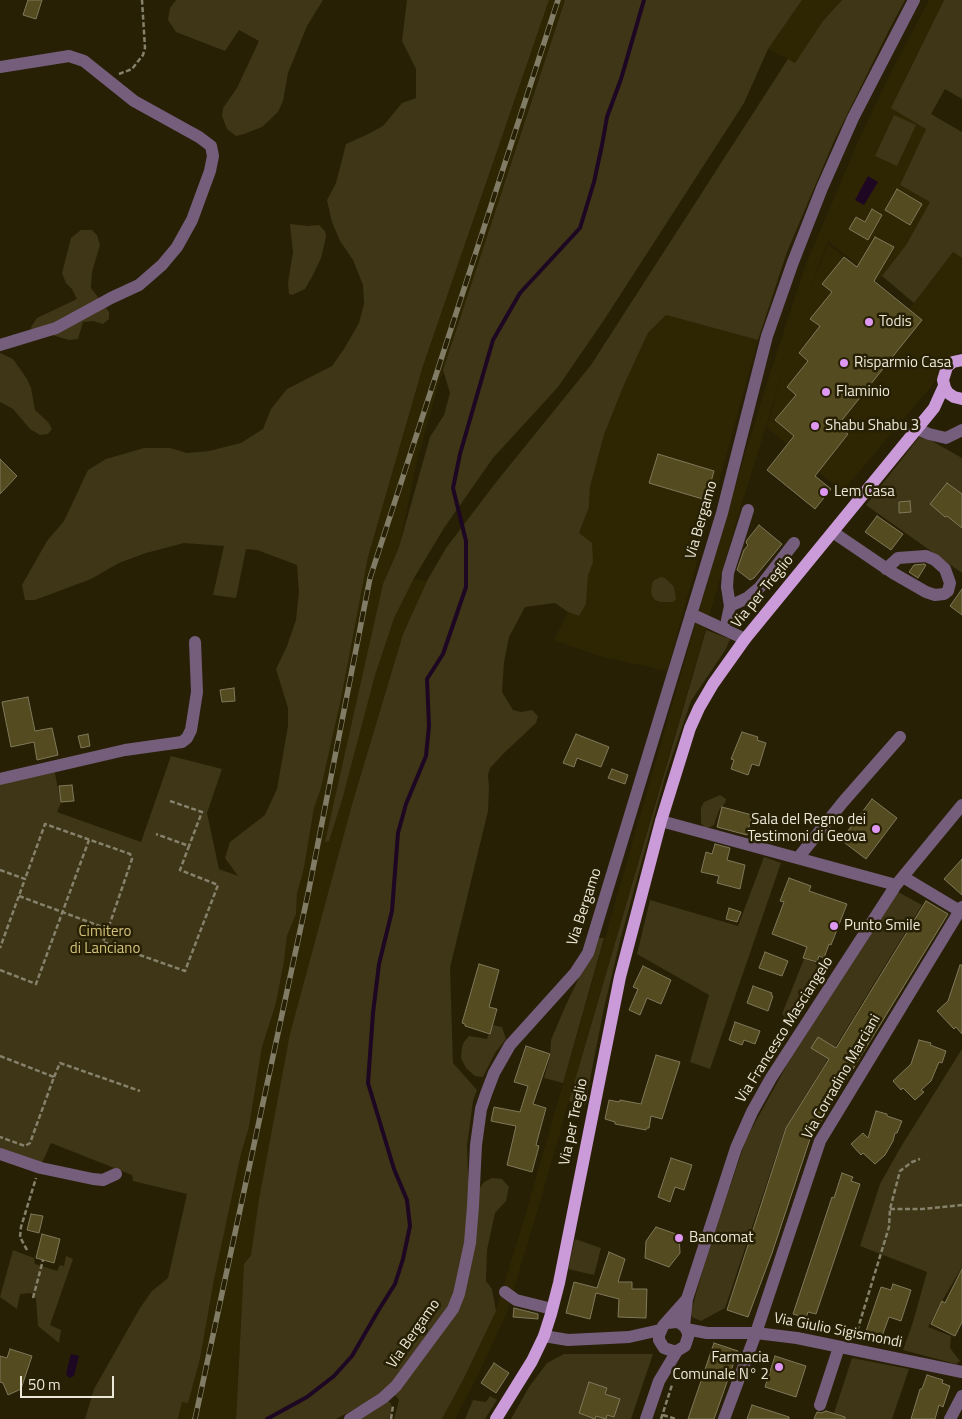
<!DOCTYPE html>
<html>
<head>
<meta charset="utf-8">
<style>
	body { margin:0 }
	#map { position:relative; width:962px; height:1419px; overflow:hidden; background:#272005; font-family:"Titillium Web",sans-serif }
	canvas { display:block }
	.scale { position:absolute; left:20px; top:1376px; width:94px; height:22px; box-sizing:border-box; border:2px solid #ece8d8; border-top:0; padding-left:6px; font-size:15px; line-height:18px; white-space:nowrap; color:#ece8d8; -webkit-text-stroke:4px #272005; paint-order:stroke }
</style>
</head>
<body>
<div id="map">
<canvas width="962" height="1419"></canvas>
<div class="scale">50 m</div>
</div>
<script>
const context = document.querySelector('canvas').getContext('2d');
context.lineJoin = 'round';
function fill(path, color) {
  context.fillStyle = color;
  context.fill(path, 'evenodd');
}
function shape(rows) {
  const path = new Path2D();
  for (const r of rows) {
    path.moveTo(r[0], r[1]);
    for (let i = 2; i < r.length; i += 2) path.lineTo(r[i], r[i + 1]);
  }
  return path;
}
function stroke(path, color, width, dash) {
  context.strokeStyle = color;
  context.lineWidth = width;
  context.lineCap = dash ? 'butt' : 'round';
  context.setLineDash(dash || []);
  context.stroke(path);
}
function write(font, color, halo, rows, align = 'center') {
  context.font = font + ' "Titillium Web",sans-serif';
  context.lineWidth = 5;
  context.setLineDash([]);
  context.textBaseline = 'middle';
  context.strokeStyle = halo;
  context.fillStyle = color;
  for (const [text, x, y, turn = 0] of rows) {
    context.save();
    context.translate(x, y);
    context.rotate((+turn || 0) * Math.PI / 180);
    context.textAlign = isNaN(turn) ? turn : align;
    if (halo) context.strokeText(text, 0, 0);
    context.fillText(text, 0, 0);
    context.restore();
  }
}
fill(shape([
	[549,0,565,0,443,370,418,457,399,547,387,574,427,581,403,634,353,801,264,1173,251,1255,244,1264,236,1419,178,1419,182,1401,188,1402,200,1359,214,1280,241,1154,249,1127,262,1047,276,1003,284,962,287,936,296,914,297,894,304,868,314,808,321,788,341,699,368,557,423,366],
	[802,0,842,0,823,21,795,63,768,49],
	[929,0,944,0,903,83,926,129,900,185,930,202,906,245,878,281,828,241,806,301,828,244,909,309,953,252,962,258,962,350,842,492,767,427,785,366,741,506,537,1212,506,1315,474,1383,455,1419,442,1419,464,1378,496,1311,527,1209,730,503,766,386,806,264,860,137,890,74],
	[666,315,758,340,667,671,599,656,554,640,568,612,579,616,586,604,588,576,593,562,579,533,589,507,590,487,604,435,623,387,648,333]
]), '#2e2602');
fill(shape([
	[176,0,323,0,307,26,288,73,283,101,278,112,262,127,244,134,236,136,227,129,222,116,223,108,237,88,259,41,239,30,225,51,176,32,168,20,170,8],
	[407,0,549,0,423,366,368,557,341,699,321,788,314,808,304,868,297,894,296,914,287,936,284,962,276,1003,262,1047,249,1127,241,1154,214,1280,200,1359,188,1403,182,1402,178,1419,85,1419,94,1389,140,1308,152,1291,168,1278,187,1194,133,1181,132,1175,51,1143,41,1165,0,1151,0,781,54,769,61,803,57,812,141,842,171,756,222,769,207,813,219,869,238,876,225,858,230,842,265,815,277,789,288,726,288,708,276,669,287,646,296,620,299,592,297,565,257,550,246,549,236,598,213,595,224,546,184,543,146,553,119,563,91,579,35,600,25,600,22,585,47,541,64,521,88,470,106,459,144,448,170,448,187,453,209,451,241,443,263,429,271,409,287,389,332,366,344,349,359,323,364,304,363,285,353,260,340,241,332,222,327,200,336,183,346,144,366,135,383,126,402,103,416,98,416,69,402,41],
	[565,0,802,0,768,49,744,103,604,320,558,387,493,458,444,528,414,578,394,618,375,675,342,800,329,841,325,842,383,584,399,547,430,437,444,415,450,393,443,370],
	[842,0,905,0,889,30,834,141,787,252,758,340,666,315,648,333,623,387,604,435,590,487,589,507,579,533,592,543,593,562,588,576,586,604,579,616,568,612,555,603,525,607,509,637,504,662,502,692,513,710,521,712,532,710,538,716,536,723,504,753,490,768,488,775,489,788,488,811,450,968,453,1063,477,1090,473,1101,467,1146,468,1172,470,1190,476,1193,484,1182,492,1178,502,1179,509,1187,506,1201,495,1213,487,1250,486,1281,492,1289,496,1311,464,1378,442,1419,394,1419,399,1400,395,1395,358,1407,336,1419,236,1419,244,1264,251,1255,259,1199,290,1034,353,801,403,634,427,581,446,548,497,481,591,365,788,59,795,63,823,21],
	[944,0,962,0,962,99,945,89,931,114,962,132,962,258,953,252,914,303,882,276,906,245,930,202,900,185,926,129,891,108],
	[894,115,916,125,897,166,875,156],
	[290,224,308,226,319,225,325,231,326,237,321,258,313,275,305,289,292,295,289,294,288,283,293,252],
	[81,230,92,230,97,235,100,245,92,272,91,288,109,312,109,319,103,324,93,321,83,322,78,339,69,340,49,334,32,333,31,327,37,318,77,299,72,289,66,283,62,273,71,238],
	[0,353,13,359,27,379,31,388,35,410,48,422,52,429,48,434,40,435,30,429,13,409,0,402],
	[919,437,932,441,962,458,962,573,866,505],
	[661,577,665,578,674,587,676,599,673,602,661,602,655,600,652,596,651,590,653,581],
	[706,630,730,639,726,649,691,701,665,777,620,941,604,1008,585,1105,569,1101],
	[720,795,726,799,725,803,719,810,714,825,710,827,705,828,701,823,701,808,704,802],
	[764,857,781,863,710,1069,690,1062,709,995,637,954,650,900,738,926],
	[898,892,922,905,785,1129,725,1308,701,1321,692,1317,691,1312,705,1262,746,1139,788,1063],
	[598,938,604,938,563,1083,544,1078,550,1057,551,1040,565,1007],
	[804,959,823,965,789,1021,782,1014],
	[492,1025,502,1027,506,1039,495,1053,483,1077,475,1076,466,1068,461,1058,462,1047,464,1042,469,1036,487,1039],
	[962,1049,962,1267,942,1301,928,1327,951,1336,950,1348,960,1361,956,1364,903,1350,913,1322,927,1272,860,1246,880,1184,899,1150],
	[575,1239,601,1248,594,1275,568,1269],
	[13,1250,34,1258,35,1264,57,1271,60,1265,64,1266,66,1256,73,1259,50,1325,61,1330,59,1343,38,1326,36,1299,31,1293,20,1294,17,1309,0,1297],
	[564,1354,653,1354,631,1419,511,1419,529,1387,547,1363],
	[852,1358,909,1369,892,1419,832,1419],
	[490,1396,497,1400,485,1419,465,1419,473,1400,486,1402],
	[388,1401,391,1403,392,1411,389,1419,357,1419]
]), '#3e3616');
fill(shape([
	[868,176,878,182,864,205,855,200],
	[71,1354,79,1356,74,1376,69,1378,66,1374]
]), '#1d0723');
stroke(shape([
	[267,1419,307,1397,334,1376,352,1356,378,1311,395,1284,403,1259,410,1226,407,1200,394,1169,368,1083,373,1013,379,964,392,911,398,833,406,804,426,756,429,726,427,679,443,654,466,587,466,541,453,488,460,454,493,340,520,293,580,228,594,182,602,145,607,117,621,79,644,0]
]), '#1d0723', 4);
const building = shape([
	[28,0,42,0,36,19,23,15,28,0],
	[897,189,922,204,910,225,885,210,897,189],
	[872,209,882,215,868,240,849,229,856,217,865,222,872,209],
	[875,237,894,247,874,281,922,320,838,425,848,434,815,476,831,489,815,509,767,470,794,436,775,420,796,395,787,387,808,361,799,353,820,326,810,319,832,292,822,284,844,257,857,267,875,237],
	[658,454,714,471,706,500,649,483,658,454],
	[0,459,17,476,0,494,0,459],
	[947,483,962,494,962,528,947,516,945,517,930,504,947,483],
	[910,501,911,512,899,513,899,502,910,501],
	[877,516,903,534,891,550,865,532,877,516],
	[759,525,782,544,754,578,750,580,737,570,744,550,748,545,746,543,747,540,759,525],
	[924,564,926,565,918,578,909,572,914,565,924,564],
	[962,589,962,615,950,606,962,589],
	[234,688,235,701,222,702,220,690,234,688],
	[28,697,35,731,52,728,58,755,37,760,34,742,11,747,2,702,28,697],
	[742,732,758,737,757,740,766,743,759,766,752,764,748,775,731,769,734,760,731,759,742,732],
	[88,734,90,746,81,748,78,736,88,734],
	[576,734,609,747,601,767,577,758,574,767,563,763,576,734],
	[612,769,628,775,625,784,608,778,612,769],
	[72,785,74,801,61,802,59,786,72,785],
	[872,799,897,818,866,859,841,840,872,799],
	[722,807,752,815,747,835,717,827,722,807],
	[715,844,730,848,727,860,745,865,740,889,717,883,719,876,701,872,706,852,712,854,715,844],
	[962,859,962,895,944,879,962,859],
	[789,878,811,886,809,891,847,904,831,945,829,944,824,958,819,956,817,962,803,958,807,947,772,934,784,902,780,901,789,878],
	[926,901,948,914,810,1139,772,1253,748,1317,727,1310,786,1128,829,1059,811,1048,818,1037,836,1048,926,901],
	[729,908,741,912,737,922,726,919,729,908],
	[765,952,788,961,782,976,759,968,765,952],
	[479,964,499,970,489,1007,497,1009,490,1034,465,1026,465,1024,462,1023,479,964],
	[960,965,962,965,962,1034,956,1027,954,1029,937,1011,948,1001,960,965],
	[643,966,671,980,661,1004,647,998,640,1015,629,1010,638,989,633,987,643,966],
	[753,986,772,993,771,995,773,996,768,1011,747,1003,753,986],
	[735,1022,760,1031,755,1044,744,1040,742,1045,729,1040,735,1022],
	[919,1040,931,1043,930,1045,946,1051,942,1063,939,1062,931,1081,921,1090,924,1092,915,1100,903,1088,901,1090,893,1081,911,1064,919,1040],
	[526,1046,550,1054,533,1104,546,1108,536,1145,539,1146,532,1172,507,1165,516,1126,491,1121,494,1107,520,1112,528,1086,514,1082,526,1046],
	[656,1055,680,1062,662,1119,651,1116,649,1128,647,1128,646,1130,615,1124,615,1122,605,1119,609,1100,619,1102,620,1100,641,1104,656,1055],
	[876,1111,887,1114,887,1116,902,1121,897,1133,895,1133,893,1141,885,1155,875,1164,863,1153,861,1155,851,1144,863,1133,868,1138,876,1111],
	[671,1158,692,1165,684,1190,675,1187,670,1202,658,1197,671,1158],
	[842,1173,853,1177,851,1181,860,1184,816,1314,808,1312,806,1318,793,1314,832,1197,834,1198,842,1173],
	[31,1214,43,1216,39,1233,27,1230,31,1214],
	[656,1227,679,1235,680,1253,669,1267,645,1258,646,1241,656,1227],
	[42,1234,60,1239,54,1263,36,1258,42,1234],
	[609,1252,625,1259,618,1282,632,1282,632,1289,647,1289,646,1318,618,1317,619,1299,596,1293,590,1319,566,1313,574,1282,597,1288,609,1252],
	[962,1269,962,1322,955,1336,931,1324,942,1301,945,1303,962,1269],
	[893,1284,911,1290,901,1321,889,1317,881,1339,865,1334,881,1287,891,1290,893,1284],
	[514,1308,538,1314,538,1319,513,1317,514,1308],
	[714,1343,738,1351,714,1419,688,1419,714,1343],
	[10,1349,32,1356,21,1389,8,1395,3,1383,0,1382,0,1356,7,1358,10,1349],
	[775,1356,806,1366,796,1397,765,1387,775,1356],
	[494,1363,509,1373,496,1393,481,1383,494,1363],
	[927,1375,943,1380,942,1383,950,1386,943,1407,939,1405,935,1419,911,1419,920,1389,922,1389,927,1375],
	[589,1382,607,1388,605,1394,620,1399,614,1417,607,1415,606,1419,596,1416,595,1419,579,1413,589,1382],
	[752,1405,789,1417,789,1419,747,1419,752,1405],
	[826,1411,845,1417,845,1419,814,1419,817,1412,821,1413,826,1411]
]);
fill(building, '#554b20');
stroke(building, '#7f785a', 1);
stroke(shape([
	[119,74,132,69,143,55,145,48,142,0],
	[170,801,202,812,189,846],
	[0,870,25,879,0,948],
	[19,896,108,929,132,859,130,854,45,824,25,879],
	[108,929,103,942,185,971,218,885,180,870,189,846,156,834],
	[0,970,36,984,89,840],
	[0,1056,54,1077,30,1143,25,1146,0,1137],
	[54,1077,60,1063,140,1091],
	[890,1209,922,1209,962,1205],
	[27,1250,20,1237,21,1227,36,1178],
	[33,1298,43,1260],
	[855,1338,889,1227,890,1209,900,1171,912,1162,920,1159],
	[663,1415,676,1419],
	[391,1419,393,1406],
	[661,1419,672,1385]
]), '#86816b', 2.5, [5, 2.5]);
stroke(shape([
	[0,67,69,56,84,61,134,101,199,137,211,146,213,156,210,171,192,220,177,247,162,265,139,285,111,298,56,328,0,345],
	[917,429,929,434,946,438,962,430],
	[833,532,840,537,893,573,926,592,935,595,944,594,948,591,950,583,945,569,935,560,926,556,898,558,886,569],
	[730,606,747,598,760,587,794,543],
	[691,614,745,639],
	[727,620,730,606,727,587,728,573,748,510],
	[0,779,125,750,182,742,187,738,191,730,197,692,195,642],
	[661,821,896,885],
	[798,858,843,802,900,737],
	[903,877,960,911],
	[0,1154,41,1168,93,1179,103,1180,116,1174],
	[505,1292,516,1300,552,1309],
	[667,1323,676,1322,680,1323,685,1327,688,1333,688,1337,685,1346,677,1351,673,1351,664,1348,659,1340,659,1335,663,1326,687,1299],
	[684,1326,687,1299,736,1148,752,1112,771,1078,896,885,962,805],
	[686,1329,707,1333,756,1333,797,1338,962,1372],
	[544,1336,568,1340,629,1337,660,1330],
	[820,1405,839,1347],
	[350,1419,383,1398,396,1386,453,1309,459,1294,470,1243,473,1206,476,1145,481,1109,486,1094,494,1073,510,1045,575,973,588,953,722,513,767,336,793,262,822,188,853,118,914,0],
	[646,1419,659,1381,677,1351],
	[724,1419,756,1333,820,1141,962,907],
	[950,1419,962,1396]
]), '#755d7c', 12);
stroke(shape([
	[962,360,953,362,947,367,943,380,945,388,948,393,954,397,962,399],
	[496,1419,532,1361,544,1336,551,1314,559,1283,620,977,661,821,690,728,699,708,713,684,745,639,934,408,944,386]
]), '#cb9ad9', 12);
const rail = shape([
	[195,1419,309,889,370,578,558,0]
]);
stroke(rail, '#817c66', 5.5);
stroke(rail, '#272005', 4, [11]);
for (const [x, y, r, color] of [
	[869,322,5,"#de98f2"],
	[844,363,5,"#de98f2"],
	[826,392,5,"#de98f2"],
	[815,426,5,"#de98f2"],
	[824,492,5,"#de98f2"],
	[876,829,5,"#de98f2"],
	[834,926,5,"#de98f2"],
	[679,1238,5,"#de98f2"],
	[779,1367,5,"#de98f2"]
]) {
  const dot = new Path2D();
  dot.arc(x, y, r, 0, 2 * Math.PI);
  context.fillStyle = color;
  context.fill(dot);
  stroke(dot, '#272005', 2);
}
write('15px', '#ece8d8', '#272005', [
	["Todis",879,322],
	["Risparmio Casa",854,363],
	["Flaminio",836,392],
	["Shabu Shabu 3",825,426],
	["Lem Casa",834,492],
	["Sala del Regno dei",866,820,"right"],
	["Testimoni di Geova",866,837,"right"],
	["Punto Smile",844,926],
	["Bancomat",689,1238],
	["Farmacia",769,1358,"right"],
	["Comunale N° 2",769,1375,"right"]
], 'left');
write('15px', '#ece8d8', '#272005', [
	["Via Bergamo",702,520,-74],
	["Via per Treglio",763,592,-51],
	["Via Bergamo",585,907,-72],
	["Via Francesco Masciangelo",785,1030,-58],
	["Via Corradino Marciani",842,1077,-60],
	["Via per Treglio",574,1122,-78],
	["Via Giulio Sigismondi",838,1331,11],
	["Via Bergamo",414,1334,-55]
]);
write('15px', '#d2c17b', '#272005', [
	["Cimitero",105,932],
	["di Lanciano",105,949]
]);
</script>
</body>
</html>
